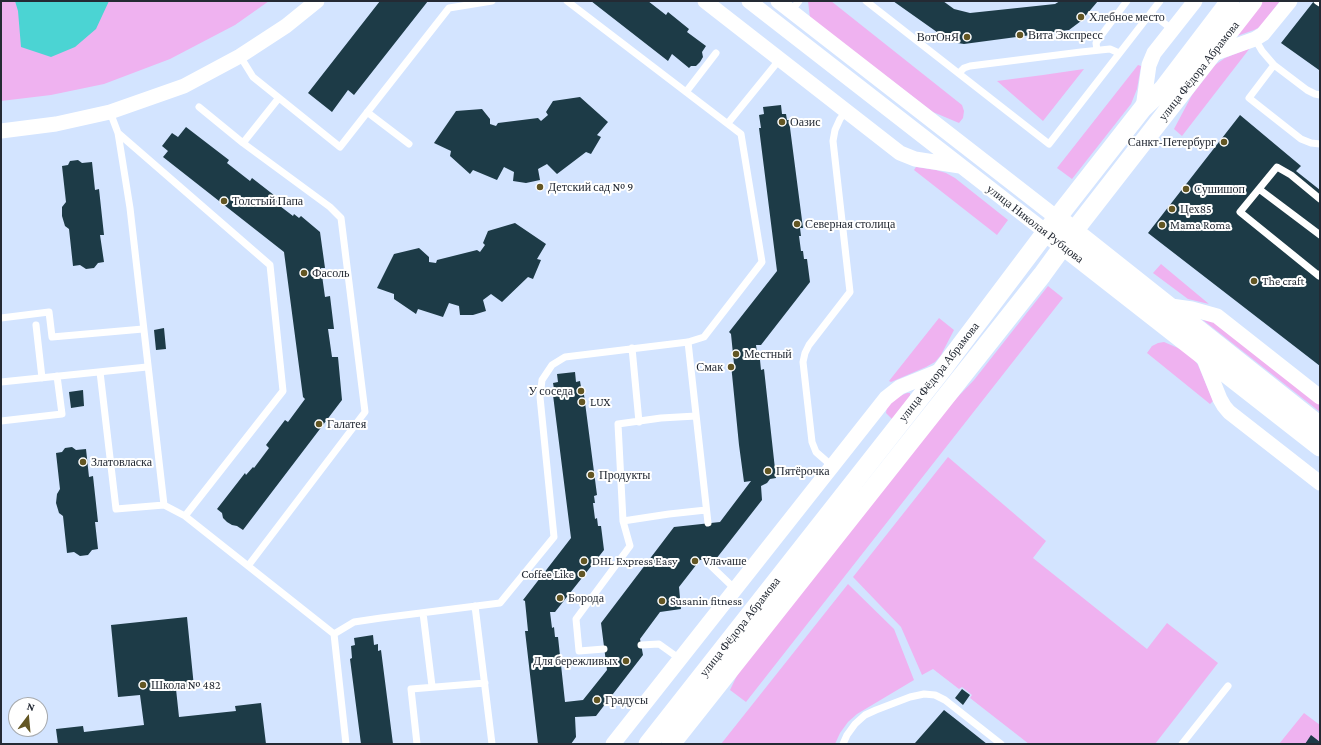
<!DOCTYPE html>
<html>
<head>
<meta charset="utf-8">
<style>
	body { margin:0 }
	#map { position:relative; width:1321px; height:745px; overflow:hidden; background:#d3e4ff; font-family:"Crimson Pro",serif }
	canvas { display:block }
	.frame { position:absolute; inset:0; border:2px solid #242a34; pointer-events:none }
	.north { position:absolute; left:8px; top:697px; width:40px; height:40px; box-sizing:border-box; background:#fff; border:1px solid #a7aaae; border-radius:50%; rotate:16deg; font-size:11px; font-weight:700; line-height:16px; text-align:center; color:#242a34 }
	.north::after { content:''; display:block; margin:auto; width:14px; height:18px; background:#635623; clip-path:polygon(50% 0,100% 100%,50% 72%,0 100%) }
</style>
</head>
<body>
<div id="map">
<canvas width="1321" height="745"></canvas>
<div class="frame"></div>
<div class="north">N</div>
</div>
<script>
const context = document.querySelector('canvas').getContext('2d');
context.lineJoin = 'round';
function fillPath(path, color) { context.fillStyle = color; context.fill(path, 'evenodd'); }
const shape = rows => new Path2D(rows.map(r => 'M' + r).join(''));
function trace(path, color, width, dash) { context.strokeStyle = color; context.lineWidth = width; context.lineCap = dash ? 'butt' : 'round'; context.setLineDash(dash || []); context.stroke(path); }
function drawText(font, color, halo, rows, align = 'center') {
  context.font = font + ' "Crimson Pro",serif'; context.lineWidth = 4; context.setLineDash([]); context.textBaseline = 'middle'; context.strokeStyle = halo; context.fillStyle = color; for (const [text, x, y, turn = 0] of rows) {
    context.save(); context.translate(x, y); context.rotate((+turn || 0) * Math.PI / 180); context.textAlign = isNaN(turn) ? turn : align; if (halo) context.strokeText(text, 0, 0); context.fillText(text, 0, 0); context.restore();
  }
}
fillPath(shape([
	[1,1,269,1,235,25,170,59,104,84,51,95,1,101],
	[808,1,831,1,962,105,964,111,963,118,959,123,933,112,810,18],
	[1262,1,1280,1,1260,27,1254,30,1237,36,1237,34],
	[1250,48,1182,136,1174,129,1192,95,1215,65,1225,58],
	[1138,65,1141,66,1137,89,1131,104,1072,179,1057,168],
	[1084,69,1043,121,997,81,1043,75],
	[916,167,936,170,946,173,955,178,1008,220,997,235,914,170],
	[1161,264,1209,304,1188,299,1153,273],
	[1048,286,1063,298,746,702,730,690,743,663,928,428,974,380],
	[939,318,954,330,941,355,935,362,926,367,891,382,889,381],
	[1204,319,1214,322,1320,404,1320,412,1203,320],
	[1164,342,1185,351,1193,358,1198,365,1213,401,1210,404,1147,353,1152,346,1158,343],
	[907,393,910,393,910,396,892,419,886,413,887,407,891,402,900,396],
	[948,457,1046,541,1033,558,1147,649,1167,623,1218,663,1155,744,1029,744,970,698,972,695,962,687,959,689,933,669,922,675,901,627,853,577],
	[848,584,894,629,914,680,857,714,848,722,840,733,835,744,721,744],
	[1304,713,1320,725,1320,744,1279,744]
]), '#efb2f0');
fillPath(shape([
	[15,1,109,1,96,29,75,47,51,57,21,47,18,11]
]), '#4bd4d3');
fillPath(shape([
	[380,1,428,1,354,95,348,90,332,112,308,93],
	[591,1,648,1,666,15,668,12,689,29,687,32,706,46,702,52,703,57,700,62,696,66,691,66,689,68,672,54,668,61],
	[893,1,943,1,954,9,970,13,1055,4,1060,1,1098,1,1081,21,1069,30,964,44,951,42],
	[1314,1,1320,1,1320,70,1319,70,1281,43],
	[580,97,608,122,597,135,601,137,591,154,586,152,557,174,547,164,538,169,540,180,526,183,513,181,514,172,504,167,497,180,473,170,470,174,450,156,451,151,434,143,456,111,482,109,490,119,490,124,496,126,498,123,538,118,541,121,548,115,546,112,553,101],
	[781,105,782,114,786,114,787,120,789,120,803,228,800,228,801,236,799,236,801,251,803,251,804,259,807,259,810,282,761,345,756,345,758,360,760,360,761,370,764,369,776,478,770,479,767,483,761,486,762,500,716,559,700,560,679,587,681,609,660,612,640,639,643,655,596,716,575,717,576,737,571,744,538,744,525,631,528,631,525,601,523,600,571,538,553,395,555,395,553,383,558,382,557,374,575,372,576,382,580,381,581,387,583,387,597,495,594,496,595,503,593,503,595,519,597,518,598,526,601,526,604,550,555,612,550,612,552,628,554,627,555,637,558,637,565,702,583,700,607,670,601,623,674,527,720,522,751,481,744,482,739,445,731,364,734,364,731,334,729,332,777,271,759,128,761,128,759,115,764,114,763,107],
	[1240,115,1301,166,1296,171,1320,190,1320,366,1148,233],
	[186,127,229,160,227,163,250,181,252,178,279,199,276,203,293,216,294,214,299,218,301,216,320,232,325,268,321,268,325,297,330,296,334,329,328,329,332,357,338,357,342,400,243,530,237,526,232,525,227,522,223,518,222,513,217,509,245,473,246,475,253,467,254,468,269,448,266,445,285,420,288,422,305,399,303,397,284,252,163,157,168,151,162,146,172,133,178,137],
	[78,160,82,163,92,162,95,190,99,189,104,235,100,235,104,262,98,263,94,268,86,269,80,265,73,266,69,229,65,226,62,216,62,207,66,202,62,166,68,165,70,161],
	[515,223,546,244,537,259,541,260,533,279,528,277,502,302,491,294,483,300,486,311,473,315,460,315,459,306,449,303,443,317,418,309,416,314,394,299,394,294,377,288,394,254,419,248,429,257,429,262,436,263,437,260,477,250,480,252,485,245,483,243,488,231],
	[164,328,166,349,156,350,154,330],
	[83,390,84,406,71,408,69,392],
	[72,447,76,450,86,449,89,477,93,476,98,522,95,522,98,549,92,550,88,555,80,556,74,552,67,553,63,516,59,513,56,503,57,494,60,489,56,453,62,452,65,448],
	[187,617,194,687,176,689,179,717,236,711,235,706,261,703,266,744,58,744,56,729,83,726,84,732,144,725,140,695,118,697,111,625],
	[373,635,374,645,378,644,378,651,381,650,393,744,361,744,350,659,352,658,351,646,355,645,354,638],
	[962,689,970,695,963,705,955,698],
	[944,710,953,717,987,744,916,744,915,743],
	[1311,735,1320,742,1320,744,1305,744]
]), '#1d3b47');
trace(shape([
	[866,1,1049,144,1160,1],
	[1317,1,1320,3],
	[791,11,799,1],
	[1151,13,1173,30],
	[1255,39,1262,51,1274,65,1307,90,1315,94,1320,95],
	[1097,50,1096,43,1100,37,1127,1],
	[240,56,253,77,340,147,449,8,492,1],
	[1274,65,1249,98,1301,139,1311,143,1320,144],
	[959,73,964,68,970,66,1081,52,1110,49,1119,53],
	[686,92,716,53],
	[199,107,243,143,330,207,341,218,365,412,248,566],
	[367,112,409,144],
	[728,123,780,59],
	[118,133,270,265,283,391,185,516],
	[243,143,278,99],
	[1259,189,1320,235],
	[1320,199,1291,175,1277,167,1240,212,1319,276,1320,274],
	[1,318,49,312,52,337,143,329],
	[36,325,42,378],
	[688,342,708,523],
	[632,348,639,422],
	[100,372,116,509,164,505,130,208,118,133,110,112],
	[1,382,147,367],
	[1,421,62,414,57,376],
	[832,466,816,452,812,442,803,362,805,353,809,345,850,292,833,141,835,130,840,119,846,111],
	[164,505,185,516,334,634,346,744],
	[623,521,669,514,706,510],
	[709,560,710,565,735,589],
	[475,606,492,744],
	[423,613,432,686],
	[334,634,354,622,381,618,500,603,554,537,540,397,542,380,552,365,565,357,688,342,704,337,762,262,741,134,567,1],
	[641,645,659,644,680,659],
	[604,649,579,651,576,619,630,546,623,521,618,424,661,418,696,416],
	[417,744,411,689,485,683],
	[843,744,847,735,855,724,865,715,876,710,910,697,924,694,935,695,945,700,1001,744],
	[1182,744,1228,686]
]), '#fff', 7);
trace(shape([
	[705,1,900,153,915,159,960,166],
	[749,1,1046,232],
	[778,1,1057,218],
	[1213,54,1255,39,1263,34,1290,1],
	[1143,108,1149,65,1154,53,1195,1],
	[1,131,56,124,110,112,184,86,240,56,286,26,317,1],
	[1171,306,1192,309,1217,316,1320,397],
	[1202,354,1220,399,1224,406,1229,412,1320,483],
	[613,744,886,398,900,387,942,370]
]), '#fff', 15);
trace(shape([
	[1064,223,1320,426],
	[1053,238,1320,447],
	[648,744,942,370,1046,232,1143,108,1163,89,1230,1],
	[671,744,1042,275,1074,231,1253,1]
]), '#fff', 19);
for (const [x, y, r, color] of [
	[1081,17,4,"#635623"],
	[1020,35,4,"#635623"],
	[967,37,4,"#635623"],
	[782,122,4,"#635623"],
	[1224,142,4,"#635623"],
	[540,187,4,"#635623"],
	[1186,189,4,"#635623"],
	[224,201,4,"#635623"],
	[1172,209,4,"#635623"],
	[797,224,4,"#635623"],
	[1162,225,4,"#635623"],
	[304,273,4,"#635623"],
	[1254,281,4,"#635623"],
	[736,354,4,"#635623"],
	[731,367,4,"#635623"],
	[581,391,4,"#635623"],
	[582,402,4,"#635623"],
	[319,424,4,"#635623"],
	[83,462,4,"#635623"],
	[768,471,4,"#635623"],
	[591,475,4,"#635623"],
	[584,561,4,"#635623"],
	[695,561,4,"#635623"],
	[582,574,4,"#635623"],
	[560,598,4,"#635623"],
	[662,601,4,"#635623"],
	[626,661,4,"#635623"],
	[143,685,4,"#635623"],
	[597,700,4,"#635623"]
]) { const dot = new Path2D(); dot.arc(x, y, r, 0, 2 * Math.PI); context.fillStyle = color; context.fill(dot); trace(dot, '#fff', 1.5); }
drawText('12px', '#242a34', '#fff', [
	["Хлебное место",1089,17],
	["Вита Экспресс",1028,35],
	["ВотОнЯ",959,37,"right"],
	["Оазис",790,122],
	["Санкт-Петербург",1216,142,"right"],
	["Детский сад № 9",548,187],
	["Сушишоп",1194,189],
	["Толстый Папа",232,201],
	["Цех85",1180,209],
	["Северная столица",805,224],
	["Mama Roma",1170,225],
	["Фасоль",312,273],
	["The craft",1262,281],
	["Местный",744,354],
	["Смак",723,367,"right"],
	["У соседа",573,391,"right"],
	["LUX",590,402],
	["Галатея",327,424],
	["Златовласка",91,462],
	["Пятёрочка",776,471],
	["Продукты",599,475],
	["DHL Express Easy",592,561],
	["Vлаvаше",703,561],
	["Coffee Like",574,574,"right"],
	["Борода",568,598],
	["Susanin fitness",670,601],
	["Для бережливых",618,661,"right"],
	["Школа № 482",151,685],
	["Градусы",605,700]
], 'left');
drawText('12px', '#242a34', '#fff', [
	["улица Фёдора Абрамова",1199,71,-52],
	["улица Николая Рубцова",1035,224,38],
	["улица Фёдора Абрамова",939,372,-52],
	["улица Фёдора Абрамова",740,627,-52]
]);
</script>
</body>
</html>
